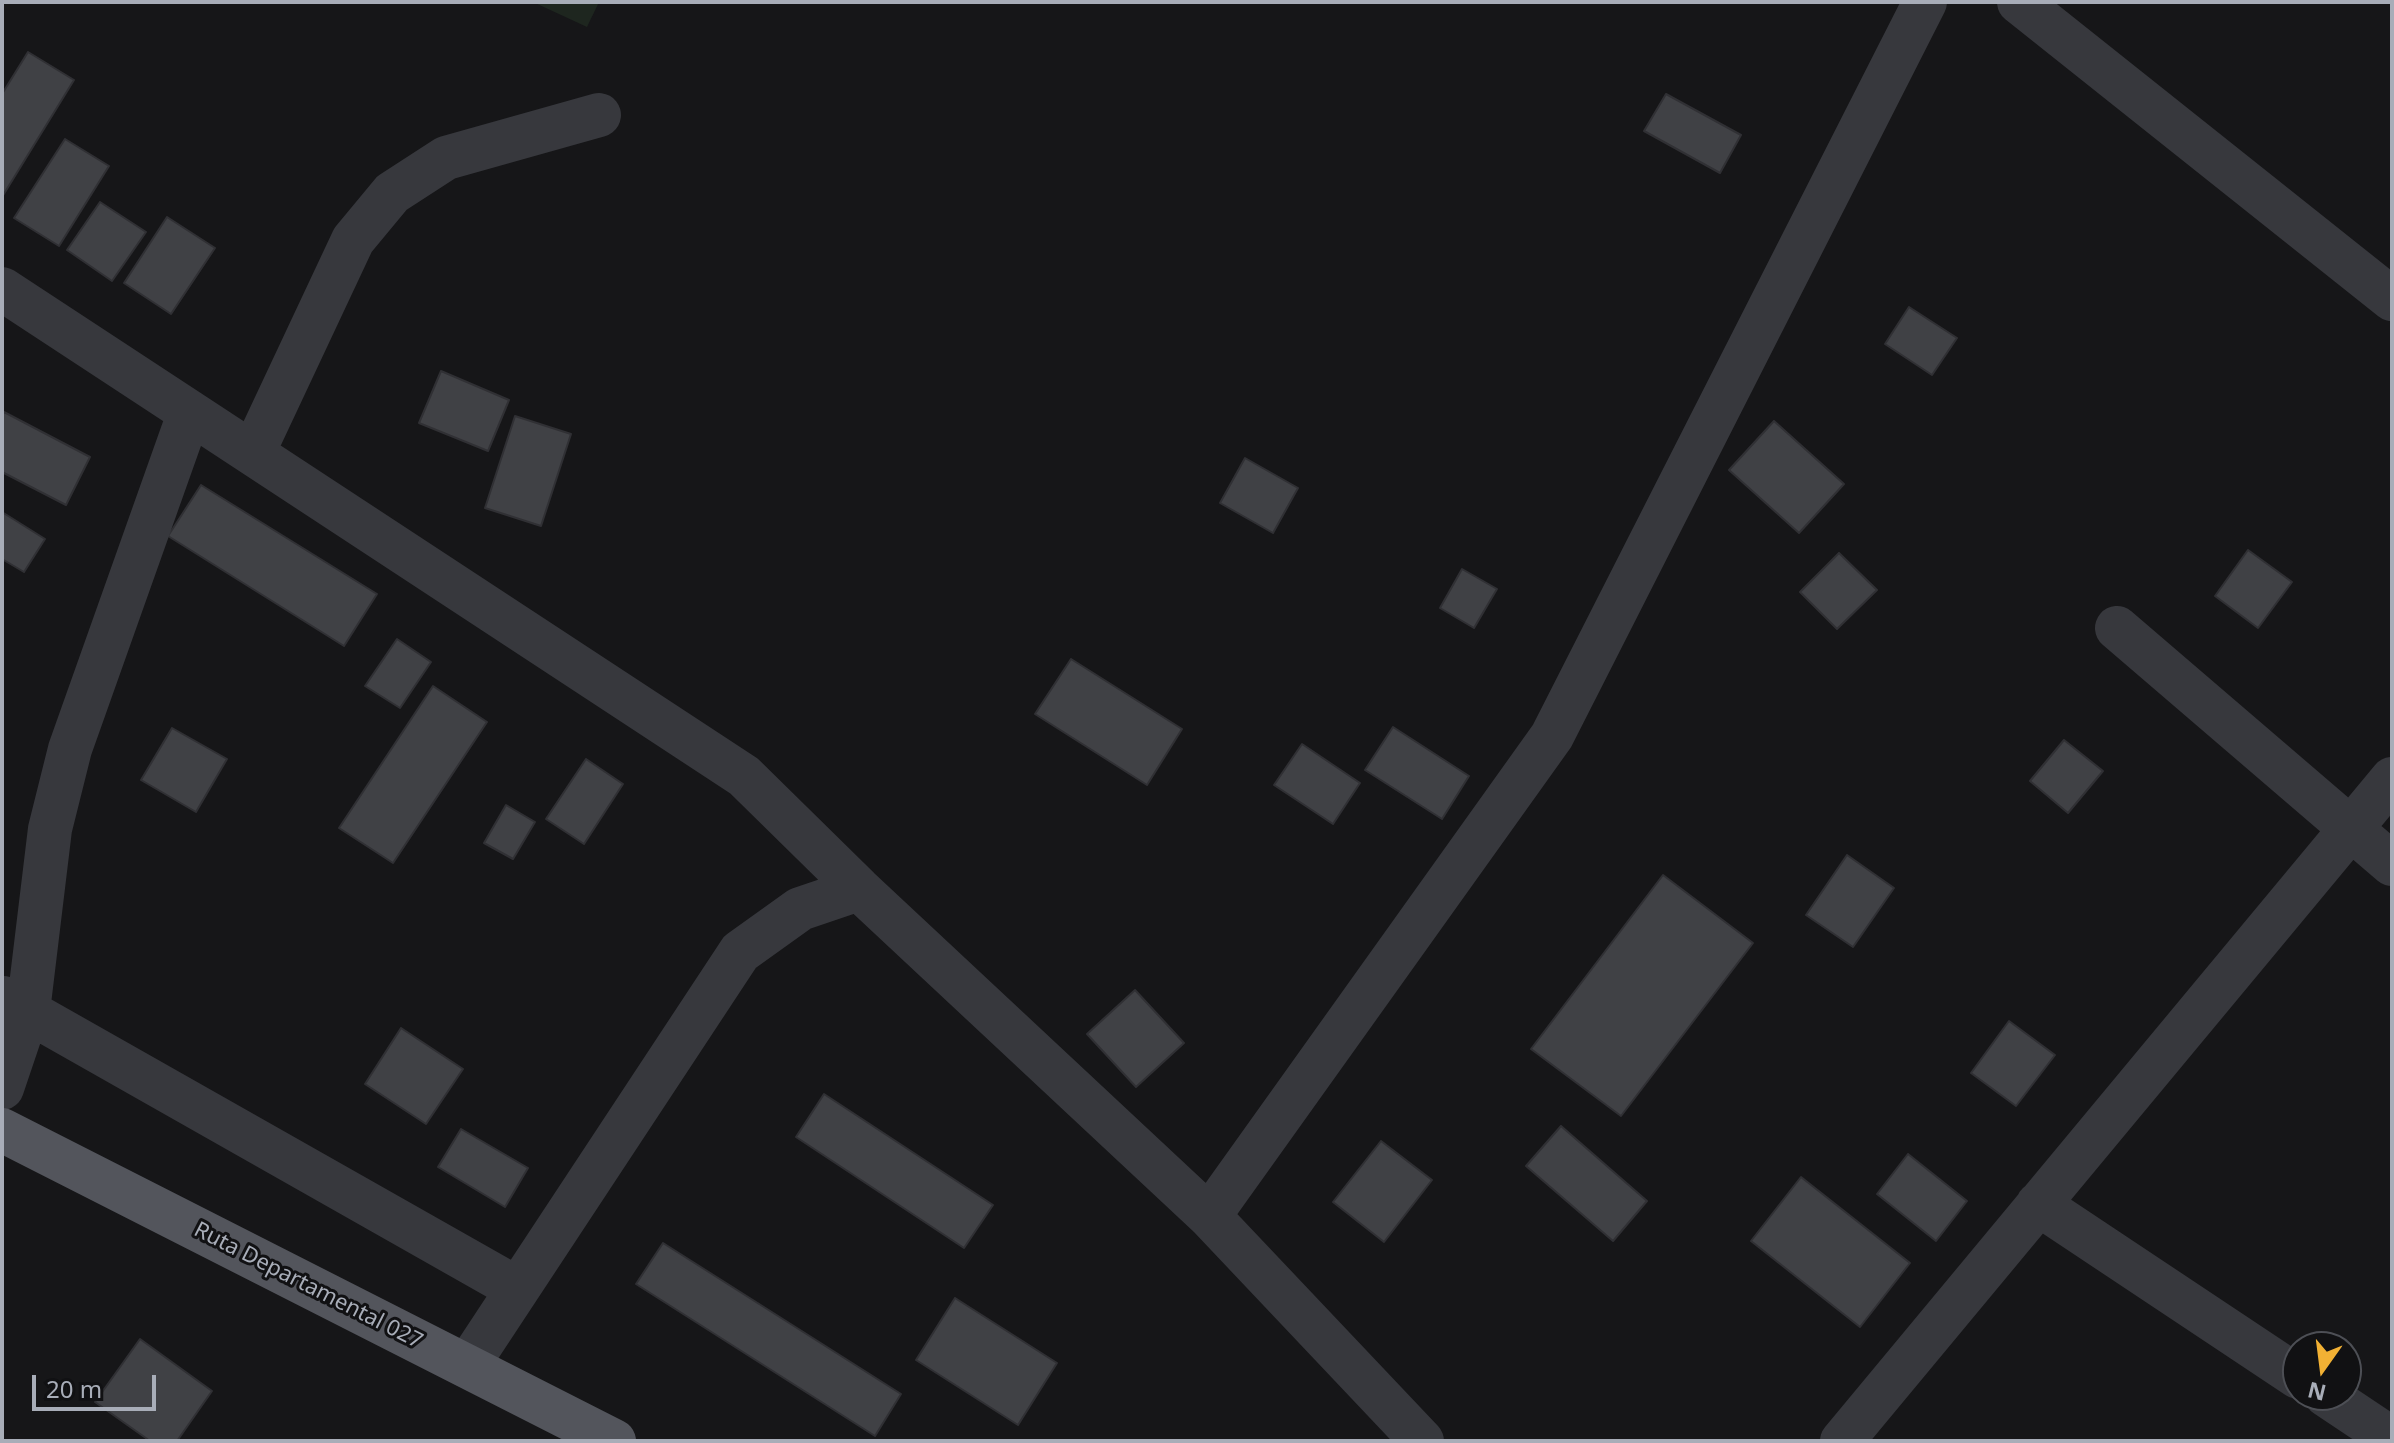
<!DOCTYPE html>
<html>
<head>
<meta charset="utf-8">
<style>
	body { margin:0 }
	#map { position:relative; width:2394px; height:1443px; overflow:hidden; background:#161618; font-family:"Noto Sans",sans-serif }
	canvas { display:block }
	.frame { position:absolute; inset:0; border:4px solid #a8adb8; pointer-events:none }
	.north { position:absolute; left:2282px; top:1331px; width:80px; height:80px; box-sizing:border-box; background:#111113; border:2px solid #4d4f55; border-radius:50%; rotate:194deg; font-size:22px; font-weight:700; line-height:32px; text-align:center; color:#a8adb8 }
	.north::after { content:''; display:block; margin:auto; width:28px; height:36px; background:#f2b134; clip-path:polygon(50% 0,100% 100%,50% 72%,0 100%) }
	.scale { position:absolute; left:32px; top:1375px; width:124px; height:36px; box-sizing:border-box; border:4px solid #a8adb8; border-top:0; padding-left:10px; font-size:24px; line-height:28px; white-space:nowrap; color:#a8adb8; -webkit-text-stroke:6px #111113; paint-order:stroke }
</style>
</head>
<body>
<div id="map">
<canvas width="2394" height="1443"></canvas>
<div class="frame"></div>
<div class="north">N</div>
<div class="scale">20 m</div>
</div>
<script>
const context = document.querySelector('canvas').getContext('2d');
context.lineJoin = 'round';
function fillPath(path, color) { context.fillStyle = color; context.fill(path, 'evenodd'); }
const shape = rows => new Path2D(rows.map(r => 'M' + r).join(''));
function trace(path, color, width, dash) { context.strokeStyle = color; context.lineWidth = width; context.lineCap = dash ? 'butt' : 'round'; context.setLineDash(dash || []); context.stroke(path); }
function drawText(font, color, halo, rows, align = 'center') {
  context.font = font + ' "Noto Sans",sans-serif'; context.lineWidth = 6; context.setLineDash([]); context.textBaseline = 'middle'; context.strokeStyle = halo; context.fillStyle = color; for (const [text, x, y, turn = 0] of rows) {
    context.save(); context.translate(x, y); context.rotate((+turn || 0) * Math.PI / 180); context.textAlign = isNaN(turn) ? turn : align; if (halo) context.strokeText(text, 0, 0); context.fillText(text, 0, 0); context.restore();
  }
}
fillPath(shape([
	[533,2,599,2,587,27]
]), '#1e261f');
const building = shape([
	[28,52,74,80,2,197,2,94,28,52],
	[1666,94,1741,135,1720,173,1644,131,1666,94],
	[65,139,109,166,59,246,14,218,65,139],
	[100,202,146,232,112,281,67,250,100,202],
	[167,217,215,248,171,314,124,283,167,217],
	[1909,307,1957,338,1932,375,1885,344,1909,307],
	[441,371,509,400,488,451,419,423,441,371],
	[4,412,90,457,66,505,2,472,2,417,4,412],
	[515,416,571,434,541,526,485,508,515,416],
	[1774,421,1844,484,1799,533,1729,470,1774,421],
	[1245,458,1298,488,1273,533,1220,503,1245,458],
	[201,485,377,594,344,646,168,536,201,485],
	[2,512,45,539,24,572,2,559,2,512],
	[2248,550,2292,582,2258,628,2215,596,2248,550],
	[1839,553,1877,590,1837,629,1800,592,1839,553],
	[1462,569,1497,589,1474,628,1440,608,1462,569],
	[397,639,431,662,400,708,365,686,397,639],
	[1071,659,1182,729,1147,785,1035,714,1071,659],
	[433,686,487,722,393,863,339,828,433,686],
	[1393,727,1469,776,1442,819,1365,770,1393,727],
	[172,728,227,759,196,812,141,780,172,728],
	[2064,740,2103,771,2068,813,2030,781,2064,740],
	[1302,744,1360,783,1333,824,1274,785,1302,744],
	[586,759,623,784,584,844,546,819,586,759],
	[506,805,535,822,513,859,484,843,506,805],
	[1847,855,1894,888,1853,947,1806,915,1847,855],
	[1663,875,1753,943,1621,1116,1531,1049,1663,875],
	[1135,990,1184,1043,1136,1087,1087,1034,1135,990],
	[2009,1021,2055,1055,2016,1106,1971,1073,2009,1021],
	[401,1028,463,1069,426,1124,365,1084,401,1028],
	[824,1094,993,1205,964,1248,796,1137,824,1094],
	[1561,1126,1647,1201,1613,1241,1526,1166,1561,1126],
	[461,1129,528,1168,505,1207,438,1167,461,1129],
	[1381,1141,1432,1180,1384,1242,1333,1202,1381,1141],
	[1908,1154,1967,1201,1936,1241,1877,1194,1908,1154],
	[1801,1177,1910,1263,1860,1327,1751,1241,1801,1177],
	[663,1243,901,1394,875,1436,636,1284,663,1243],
	[955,1298,1057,1363,1018,1425,916,1360,955,1298],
	[140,1339,212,1391,177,1441,150,1441,95,1402,140,1339]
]);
fillPath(building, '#404145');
trace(building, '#303034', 2);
trace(shape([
	[2019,2,2392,299],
	[2,289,744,776,859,889,1209,1216,1422,1441],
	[253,453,353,240,392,193,446,158,599,115],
	[2117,628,2392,864],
	[4,998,516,1288],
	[2,1088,28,1011,50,829,70,749,189,414],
	[2038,1204,2298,1377],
	[1209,1216,1552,736,1925,2],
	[467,1366,740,952,800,909,859,889],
	[2326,1395,2392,1439],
	[1842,1441,2392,779]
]), '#37383d', 44);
trace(shape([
	[2,1130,614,1441]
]), '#53555c', 44);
drawText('22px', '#a8adb8', '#111113', [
	["Ruta Departamental 027",308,1286,27]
]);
</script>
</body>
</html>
